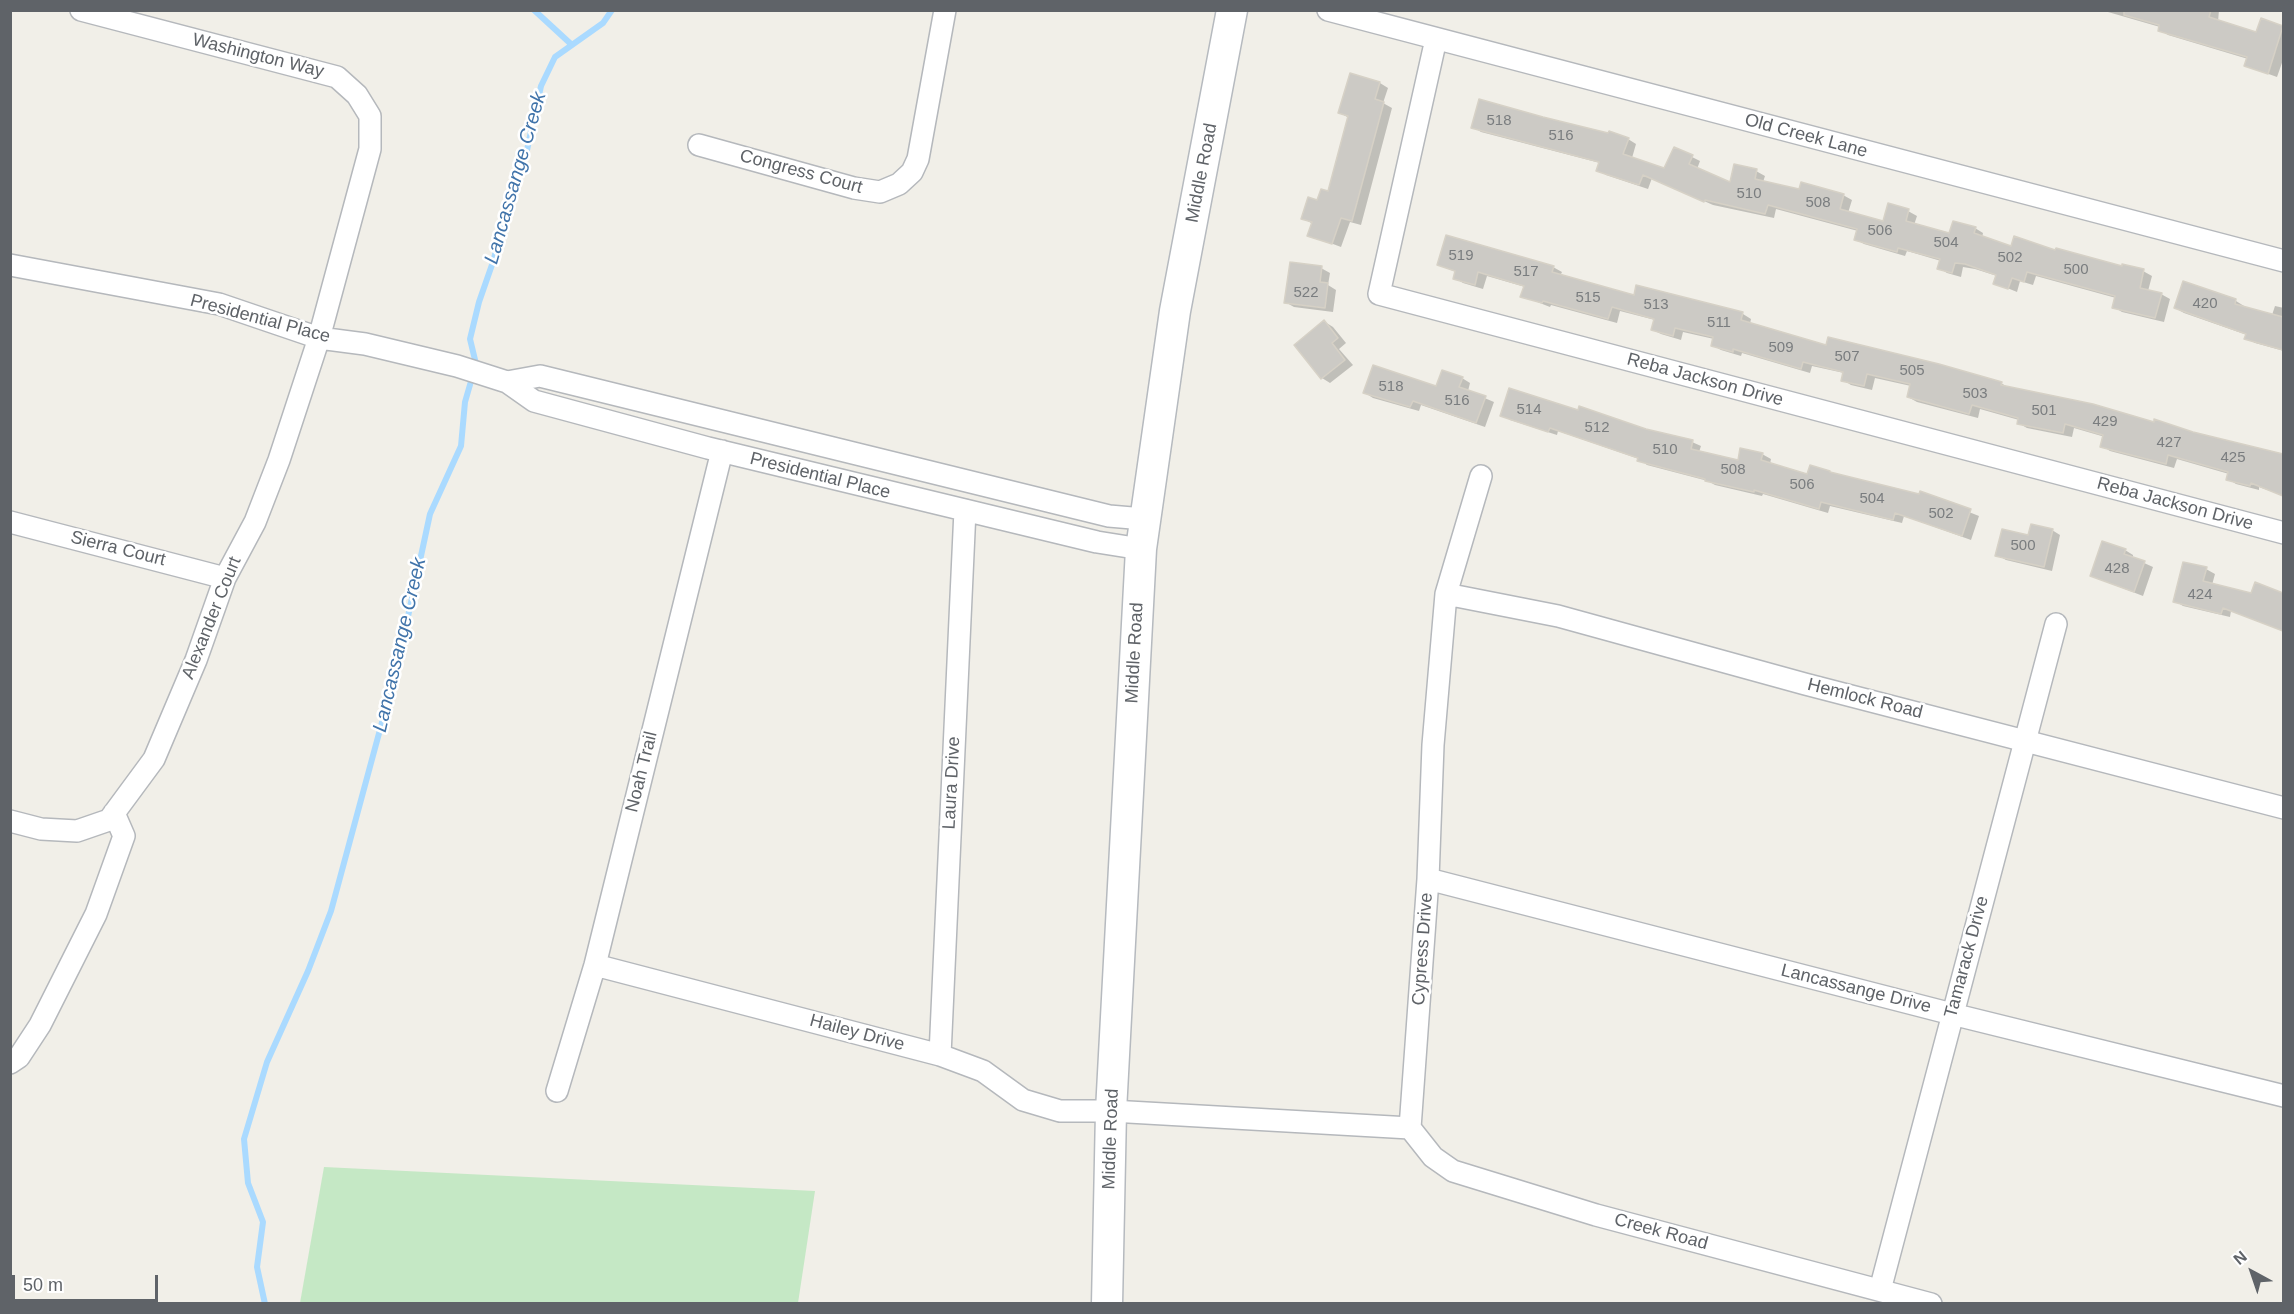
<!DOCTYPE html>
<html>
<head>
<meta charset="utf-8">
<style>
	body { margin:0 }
	#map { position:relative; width:2294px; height:1314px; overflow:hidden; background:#f1efe8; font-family:Arial,sans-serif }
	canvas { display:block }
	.frame { position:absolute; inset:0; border:12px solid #5f6368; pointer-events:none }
	.north { position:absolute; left:2222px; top:1242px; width:60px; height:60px; -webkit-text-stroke:4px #fff; paint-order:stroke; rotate:320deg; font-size:16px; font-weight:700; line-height:24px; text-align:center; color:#5f6368 }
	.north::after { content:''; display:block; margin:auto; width:21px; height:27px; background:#5f6368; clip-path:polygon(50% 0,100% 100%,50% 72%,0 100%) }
	.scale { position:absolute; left:12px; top:1275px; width:146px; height:27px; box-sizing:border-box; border:3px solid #5f6368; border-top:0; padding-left:8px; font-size:18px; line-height:21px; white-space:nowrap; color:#5f6368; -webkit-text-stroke:4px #fff; paint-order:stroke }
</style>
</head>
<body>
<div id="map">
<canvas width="2294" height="1314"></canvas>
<div class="frame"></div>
<div class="north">N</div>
<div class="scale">50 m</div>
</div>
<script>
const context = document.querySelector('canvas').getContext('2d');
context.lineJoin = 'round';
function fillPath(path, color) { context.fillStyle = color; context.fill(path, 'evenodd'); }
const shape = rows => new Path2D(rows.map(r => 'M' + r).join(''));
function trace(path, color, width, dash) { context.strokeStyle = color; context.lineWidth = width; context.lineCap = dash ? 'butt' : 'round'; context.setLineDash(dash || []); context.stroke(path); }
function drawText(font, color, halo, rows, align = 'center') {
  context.font = font + ' Arial,sans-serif'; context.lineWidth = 5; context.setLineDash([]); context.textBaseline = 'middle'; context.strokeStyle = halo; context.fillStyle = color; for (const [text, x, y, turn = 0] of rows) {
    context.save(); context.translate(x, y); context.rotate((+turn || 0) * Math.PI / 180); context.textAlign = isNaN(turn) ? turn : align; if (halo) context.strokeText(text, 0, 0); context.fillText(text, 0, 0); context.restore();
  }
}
fillPath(shape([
	[324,1167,815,1191,798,1303,300,1303]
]), '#c5e8c5');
fillPath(shape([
	[2101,10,2219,10,2218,22,2257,34,2262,20,2284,26,2284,57,2277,77,2246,66,2248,59,2168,35,2160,30,2160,27],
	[1351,75,1380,83,1388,88,1383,103,1392,108,1361,225,1350,222,1341,247,1309,235,1313,224,1302,218,1329,193,1349,118,1340,113],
	[1473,127,1628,139,1636,144,1632,158,1665,169,1692,157,1700,161,1697,169,1731,184,1756,171,1765,176,1763,182,1800,191,1843,195,1852,200,1848,213,1884,223,1908,211,1917,216,1914,225,1950,235,1975,228,1983,233,1982,238,2012,248,2056,252,2143,271,2152,276,2148,291,2161,294,2170,299,2164,322,2122,312,2114,307,2116,298,2036,276,2033,285,2020,281,2017,292,1995,283,1997,276,1975,269,1963,267,1961,277,1947,273,1939,268,1941,261,1907,251,1905,256,1864,244,1855,239,1858,231,1776,209,1774,218,1713,205,1652,178,1648,189,1606,175,1598,170,1600,163,1481,132],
	[1438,265,1553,267,1562,272,1560,276,1635,296,1637,287,1743,314,1751,319,1750,324,1827,347,2001,383,2009,388,2193,434,2282,455,2283,452,2284,496,2259,487,2259,490,2236,484,2228,479,2229,474,2177,459,2174,468,2110,451,2102,446,2105,437,2074,428,2072,437,2027,428,2018,423,2019,420,1980,409,1978,418,1917,402,1908,397,1911,386,1875,378,1872,390,1851,385,1843,380,1844,373,1812,366,1810,373,1742,353,1741,356,1721,350,1712,345,1714,339,1683,332,1681,340,1661,334,1653,330,1655,320,1620,311,1617,323,1551,305,1550,307,1522,296,1525,287,1487,276,1483,289,1463,283,1455,278,1456,272],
	[1321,268,1330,273,1328,285,1336,290,1333,312,1294,307,1285,302],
	[2236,301,2244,306,2243,307,2272,315,2275,306,2284,308,2284,351,2255,343,2246,338,2247,335,2184,313,2175,308],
	[1325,322,1333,327,1346,343,1339,349,1353,365,1330,383,1322,378],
	[1462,378,1470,383,1468,391,1494,402,1485,427,1421,405,1419,411,1373,398,1365,393,1437,388],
	[1502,415,1645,430,1692,442,1701,446,1699,452,1739,461,1762,454,1771,459,1770,464,1808,475,1830,472,1920,496,1921,493,1979,516,1971,540,1904,516,1902,523,1830,506,1828,513,1763,494,1762,496,1715,485,1708,481,1647,465,1639,459,1558,431,1557,435,1510,420],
	[2052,530,2060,535,2052,571,2006,560,1997,555,2029,537],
	[2125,550,2133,555,2133,558,2153,567,2143,596,2091,576],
	[2206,569,2215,574,2212,585,2252,595,2256,584,2284,595,2284,631,2231,611,2230,617,2183,606,2175,601]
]), '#0003');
trace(shape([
	[534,10,572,45],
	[265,1304,257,1267,263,1222,248,1183,244,1139,267,1062,308,971,331,911,398,663,430,514,461,446,465,402,476,364,470,339,479,302,494,259,505,209,527,150,541,86,555,57,603,23,612,10]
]), '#aadaff', 6);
const building = shape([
	[2124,10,2211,10,2209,17,2256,32,2261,18,2283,26,2268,74,2244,66,2247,57,2158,31,2159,25,2124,15,2124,10],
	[1350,73,1380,82,1375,99,1384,102,1352,221,1341,218,1332,244,1307,236,1312,222,1301,219,1308,197,1317,200,1321,189,1328,191,1348,116,1338,113,1350,73],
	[1479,99,1543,117,1608,133,1609,131,1629,138,1623,154,1664,168,1674,147,1693,155,1689,164,1730,182,1734,164,1757,169,1755,179,1799,189,1801,182,1844,194,1840,209,1883,221,1888,203,1909,209,1906,221,1949,233,1953,221,1976,227,1974,233,2011,246,2014,236,2055,250,2056,248,2122,266,2122,264,2144,269,2140,288,2162,293,2155,318,2112,308,2115,296,2027,272,2024,282,2012,278,2008,289,1993,284,1996,275,1965,264,1955,263,1952,273,1937,269,1940,259,1898,248,1897,252,1854,240,1857,229,1768,205,1765,214,1705,200,1704,202,1643,175,1639,185,1596,171,1599,162,1471,128,1479,99],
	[1446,235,1554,266,1552,272,1634,295,1636,285,1743,312,1741,320,1826,345,1828,337,1939,364,2002,382,2001,385,2093,404,2154,422,2154,419,2193,432,2283,454,2283,496,2251,483,2250,486,2226,480,2228,472,2168,455,2166,464,2100,447,2103,435,2065,424,2063,433,2017,424,2018,418,1972,405,1969,414,1907,397,1910,384,1867,374,1864,386,1841,381,1843,372,1803,362,1801,369,1733,349,1733,352,1711,346,1713,337,1675,328,1673,336,1651,330,1654,319,1612,307,1608,319,1543,301,1542,303,1520,297,1524,286,1478,272,1475,285,1453,279,1455,271,1437,265,1446,235],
	[1290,262,1322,266,1320,282,1328,283,1325,308,1284,303,1290,262],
	[2183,281,2236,299,2235,304,2283,317,2283,350,2244,339,2246,334,2174,308,2183,281],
	[1324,320,1338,338,1332,343,1345,360,1321,379,1294,345,1324,320],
	[1373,365,1436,386,1442,370,1463,377,1459,387,1486,396,1476,423,1413,401,1410,407,1363,393,1373,365],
	[1509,388,1578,410,1579,406,1646,429,1693,440,1691,449,1738,460,1740,448,1763,453,1761,460,1807,474,1810,465,1830,471,1830,472,1919,494,1920,491,1971,509,1962,536,1895,513,1893,520,1821,502,1819,509,1754,490,1754,492,1705,481,1705,479,1637,461,1638,458,1550,428,1548,432,1500,416,1509,388],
	[2031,524,2053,529,2044,567,1995,556,2002,529,2028,535,2031,524],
	[2102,541,2126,549,2124,554,2145,561,2134,592,2090,576,2102,541],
	[2183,562,2207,567,2203,581,2251,593,2255,582,2283,593,2283,631,2223,608,2221,614,2173,602,2183,562]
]);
fillPath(building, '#cccac5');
trace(building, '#d6d1c6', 1.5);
const minor = shape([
	[1328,10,2284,261],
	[1436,39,1379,294,2284,533],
	[699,145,854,188,880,192,899,184,912,172,918,159,945,10],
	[10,265,219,304,319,338,365,344,457,366,507,382,534,401,708,448,1097,542,1141,549],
	[507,382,540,376,1109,516,1144,519],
	[10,522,225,578],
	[1446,594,1558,616,1805,684,2284,808],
	[10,821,41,829,77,831,109,820,154,759,196,660,225,578,255,522,279,460,319,338,370,149,370,116,357,95,337,77,81,10],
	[1428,879,1952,1014,2284,1096],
	[595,965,940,1055,983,1071,1023,1100,1060,1111,1111,1111,1410,1128],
	[940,1055,965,510],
	[10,1063,19,1057,40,1025,96,914,124,836,114,813],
	[557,1091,595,965,722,451],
	[1410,1128,1428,879,1433,745,1446,594,1481,476],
	[1410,1128,1433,1157,1453,1171,1596,1215,1931,1304],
	[1880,1290,2056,624]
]);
const secondary = shape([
	[1107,1304,1111,1111,1141,549,1175,311,1232,10]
]);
trace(minor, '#b5b8bc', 24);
trace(secondary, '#b6babf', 33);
trace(minor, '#fff', 21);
trace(secondary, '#fff', 30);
drawText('15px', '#7a7d7f', null, [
	["518",1499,121],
	["516",1561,136],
	["510",1749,194],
	["508",1818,203],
	["506",1880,231],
	["504",1946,243],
	["519",1461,256],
	["502",2010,258],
	["500",2076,270],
	["517",1526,272],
	["522",1306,293],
	["515",1588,298],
	["420",2205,304],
	["513",1656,305],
	["511",1719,323],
	["509",1781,348],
	["507",1847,357],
	["505",1912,371],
	["518",1391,387],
	["503",1975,394],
	["516",1457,401],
	["514",1529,410],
	["501",2044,411],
	["429",2105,422],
	["512",1597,428],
	["427",2169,443],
	["510",1665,450],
	["425",2233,458],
	["508",1733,470],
	["506",1802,485],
	["504",1872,499],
	["502",1941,514],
	["500",2023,546],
	["428",2117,569],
	["424",2200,595]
]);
drawText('18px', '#5f6368', '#fff', [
	["Washington Way",258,56,14],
	["Old Creek Lane",1806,136,15],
	["Congress Court",801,172,15],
	["Middle Road",1202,173,-79],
	["Presidential Place",260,319,15],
	["Reba Jackson Drive",1705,380,15],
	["Presidential Place",820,476,14],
	["Reba Jackson Drive",2175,504,15],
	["Sierra Court",118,549,14],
	["Alexander Court",212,618,-68],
	["Middle Road",1135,653,-87],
	["Hemlock Road",1865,699,14],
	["Noah Trail",642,772,-76],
	["Laura Drive",952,783,-87],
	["Cypress Drive",1423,949,-86],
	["Tamarack Drive",1967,957,-75],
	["Lancassange Drive",1856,989,14],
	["Hailey Drive",857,1033,15],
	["Middle Road",1111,1139,-88],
	["Creek Road",1661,1232,15]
]);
drawText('italic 20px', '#4174aa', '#fff', [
	["Lancassange Creek",516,178,-74],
	["Lancassange Creek",400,645,-77]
]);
</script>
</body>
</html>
